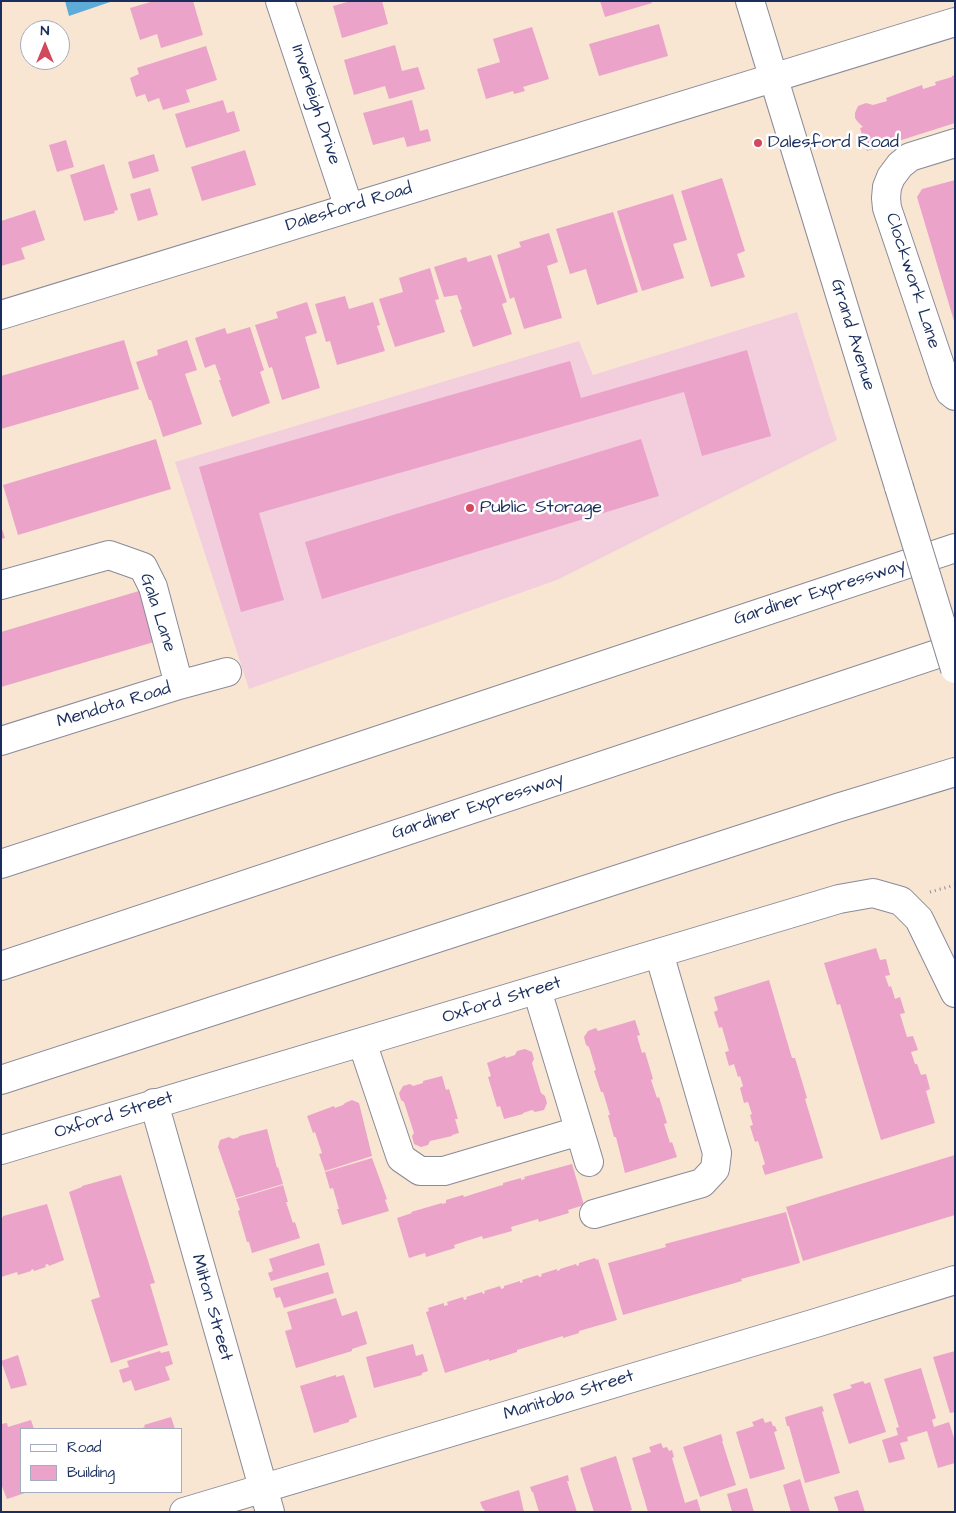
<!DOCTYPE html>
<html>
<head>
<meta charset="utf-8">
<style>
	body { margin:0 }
	#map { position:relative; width:956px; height:1513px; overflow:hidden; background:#f8e6d3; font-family:"Architects Daughter",sans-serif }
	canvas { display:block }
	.frame { position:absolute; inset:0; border:2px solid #1b2f5e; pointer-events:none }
	.legend { position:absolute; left:20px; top:1428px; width:162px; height:65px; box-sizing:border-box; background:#fff; border:1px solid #a4acbf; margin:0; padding:6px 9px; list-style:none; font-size:15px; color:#1b2f5e }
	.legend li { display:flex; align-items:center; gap:10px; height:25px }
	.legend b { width:25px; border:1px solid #a4acbf }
	.north { position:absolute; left:20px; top:20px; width:50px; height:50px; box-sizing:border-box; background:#fff; border:1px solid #a4acbf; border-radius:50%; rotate:0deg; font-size:14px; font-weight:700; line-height:20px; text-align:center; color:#1b2f5e }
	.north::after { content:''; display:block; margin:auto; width:18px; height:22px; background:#d1495b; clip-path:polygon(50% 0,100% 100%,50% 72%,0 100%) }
</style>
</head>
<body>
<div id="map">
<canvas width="956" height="1513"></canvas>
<div class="frame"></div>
<ul class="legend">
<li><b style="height:6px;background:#fff"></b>Road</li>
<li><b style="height:14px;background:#eba3c9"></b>Building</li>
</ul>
<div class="north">N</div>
</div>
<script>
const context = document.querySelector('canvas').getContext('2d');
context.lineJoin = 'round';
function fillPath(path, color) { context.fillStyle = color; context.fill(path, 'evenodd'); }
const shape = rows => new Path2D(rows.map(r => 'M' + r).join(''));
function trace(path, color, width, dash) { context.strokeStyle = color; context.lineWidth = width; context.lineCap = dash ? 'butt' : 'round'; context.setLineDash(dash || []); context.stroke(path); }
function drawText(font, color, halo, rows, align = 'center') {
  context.font = font + ' "Architects Daughter",sans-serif'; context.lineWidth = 5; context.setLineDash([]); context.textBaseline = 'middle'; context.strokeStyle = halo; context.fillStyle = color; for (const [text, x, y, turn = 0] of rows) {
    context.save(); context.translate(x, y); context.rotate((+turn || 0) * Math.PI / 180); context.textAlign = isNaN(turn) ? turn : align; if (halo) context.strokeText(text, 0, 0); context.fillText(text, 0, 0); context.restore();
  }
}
fillPath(shape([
	[797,312,837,440,557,580,249,689,175,462,579,341,593,375]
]), '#f3cfde');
fillPath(shape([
	[65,1,113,1,69,16]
]), '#5dabd7');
fillPath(shape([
	[154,1,188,1,188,2,193,1,203,35,161,48,157,34,140,40,130,8],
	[351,1,382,1,388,24,342,38,333,6],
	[600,1,651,1,652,3,605,17],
	[659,24,668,56,599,76,589,44],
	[532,27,549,79,523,87,525,91,514,94,513,91,486,99,477,69,500,62,493,39],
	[395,45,402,71,418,67,425,89,389,99,385,86,354,95,344,60],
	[206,46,217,80,186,90,190,102,163,110,159,98,148,102,145,94,136,97,130,78,139,74,137,68],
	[955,75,955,123,867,151,860,128,863,127,857,121,855,118,855,113,858,106,866,103,873,105,887,101,886,98,922,85,923,89,936,85,935,82,952,77,952,76],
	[223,100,227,113,234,111,240,131,186,148,175,114],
	[412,100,420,131,428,129,431,141,407,147,404,137,373,145,363,113],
	[66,140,74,167,57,172,49,145],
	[245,150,256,185,202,201,191,167],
	[154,154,159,171,133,179,128,162],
	[104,164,118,210,114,211,115,213,84,221,70,175],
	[722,178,745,251,737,254,745,277,711,287,681,191],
	[955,180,955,321,954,321,917,197,922,189],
	[150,188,158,215,138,221,130,194],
	[673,194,687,240,673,244,684,278,642,291,617,211],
	[35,210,45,240,21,248,25,259,1,266,1,221],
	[613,212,638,292,597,305,586,269,570,274,556,229],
	[549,233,558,262,547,266,562,318,524,329,514,297,510,299,497,255,521,247,519,242],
	[491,255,507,302,502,304,512,334,473,347,460,310,462,309,457,295,444,297,434,267,466,257,468,262],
	[430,268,439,299,435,300,445,332,395,347,379,299,403,292,399,278],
	[345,296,349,309,373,302,380,325,377,326,385,351,337,365,330,341,326,342,315,304],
	[307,302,317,333,305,337,320,388,282,400,272,367,269,368,255,325,278,318,276,312],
	[250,327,264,370,260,372,270,403,232,417,219,380,221,380,215,364,205,368,195,338,225,328,227,334],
	[124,340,139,389,1,429,1,376],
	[187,340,197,370,185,374,202,424,163,437,151,400,149,400,136,362,158,355,157,350],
	[747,350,771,436,702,456,684,392,259,513,284,600,241,612,199,467,570,361,581,398],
	[156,439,171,489,18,535,3,485],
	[641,439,659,496,322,599,305,542],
	[1,526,5,538,1,539],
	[139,591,154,642,1,687,1,632],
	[876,948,880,960,886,959,890,975,885,976,889,987,891,986,895,999,900,997,905,1013,900,1014,907,1037,913,1036,918,1050,911,1052,915,1064,917,1064,921,1075,926,1074,930,1089,926,1091,935,1123,881,1140,840,1004,837,1005,824,963],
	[769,980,792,1058,795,1058,807,1098,805,1099,823,1158,765,1175,762,1166,765,1164,758,1141,755,1142,750,1126,753,1125,750,1115,752,1114,748,1102,744,1103,740,1088,743,1086,740,1076,738,1077,734,1064,729,1066,725,1052,729,1051,722,1027,719,1028,714,1012,718,1010,714,997],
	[635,1020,640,1035,637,1036,642,1053,645,1052,653,1079,651,1080,657,1098,659,1097,667,1123,664,1124,670,1143,672,1142,677,1157,625,1173,616,1137,614,1137,608,1115,610,1115,603,1092,601,1092,594,1071,596,1070,589,1047,586,1045,584,1037,588,1031,596,1028,598,1031],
	[525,1049,532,1052,534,1059,532,1063,541,1093,545,1096,547,1103,544,1110,535,1112,532,1110,523,1113,523,1114,504,1119,500,1106,497,1107,488,1077,491,1076,487,1063,505,1056,506,1058,515,1055,517,1051],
	[442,1076,446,1090,449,1089,458,1119,455,1119,459,1133,452,1135,452,1136,430,1141,428,1145,421,1147,414,1144,412,1136,414,1133,404,1102,401,1100,399,1093,403,1086,410,1084,413,1086,423,1083,423,1081],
	[352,1100,359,1103,372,1156,325,1171,319,1154,322,1153,315,1132,313,1133,307,1116,334,1106,335,1108,343,1105,345,1103],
	[267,1129,277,1168,278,1167,283,1184,236,1198,218,1147,220,1140,229,1137,233,1139,239,1137,239,1136],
	[955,1155,955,1215,803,1261,786,1207],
	[372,1158,387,1199,385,1200,389,1211,342,1225,337,1209,339,1209,333,1188,330,1189,325,1172],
	[572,1164,584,1205,568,1210,569,1213,539,1222,538,1219,511,1227,512,1231,483,1239,482,1236,454,1245,455,1248,426,1257,425,1253,409,1258,397,1218,412,1213,411,1212,442,1203,442,1204,446,1203,446,1200,463,1195,464,1197,499,1186,503,1185,503,1183,521,1178,521,1180,525,1179,524,1177],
	[121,1175,155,1283,150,1284,168,1345,111,1363,91,1300,100,1297,69,1192,82,1187,82,1186],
	[283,1185,288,1202,286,1202,293,1223,295,1222,300,1238,252,1253,249,1242,247,1242,238,1211,240,1210,236,1199],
	[47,1204,64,1260,49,1266,48,1264,45,1265,46,1267,34,1271,33,1269,31,1270,31,1271,18,1275,17,1272,1,1277,1,1218,3,1217,3,1216],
	[786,1212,800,1263,741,1279,742,1281,623,1315,608,1263,666,1247,665,1244],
	[319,1243,325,1265,271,1281,268,1273,273,1271,269,1259],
	[595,1258,596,1260,598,1259,617,1320,579,1331,579,1333,563,1338,563,1336,517,1350,517,1352,489,1361,489,1359,445,1373,426,1312,429,1311,428,1308,444,1303,444,1306,448,1305,447,1302,463,1297,464,1300,467,1299,466,1297,482,1292,483,1294,485,1293,484,1291,500,1286,501,1289,504,1288,504,1286,520,1281,520,1283,523,1282,522,1280,538,1275,539,1277,542,1276,541,1274,557,1269,557,1271,560,1270,560,1269,576,1264,577,1266,579,1265,579,1263],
	[328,1272,334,1293,284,1308,280,1297,276,1298,273,1288],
	[336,1298,342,1316,357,1311,367,1344,352,1349,352,1351,296,1368,285,1331,292,1329,287,1312],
	[413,1344,416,1356,423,1354,428,1371,422,1373,422,1375,374,1388,366,1357],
	[160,1351,161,1353,169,1351,173,1364,165,1367,170,1380,135,1391,131,1380,123,1383,119,1370,129,1367,127,1361],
	[955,1351,955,1412,950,1413,933,1357],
	[18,1355,27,1385,11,1389,1,1361],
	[921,1368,936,1418,932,1420,934,1427,949,1422,955,1441,955,1463,938,1468,927,1431,907,1437,908,1441,900,1443,905,1459,889,1463,882,1440,898,1435,896,1428,899,1427,884,1379],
	[336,1375,336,1377,344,1375,357,1417,349,1420,349,1422,314,1433,300,1386],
	[863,1381,865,1384,870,1382,886,1432,849,1444,833,1394,852,1388,850,1385],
	[822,1406,824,1411,822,1412,840,1473,805,1483,789,1426,787,1426,785,1417],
	[171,1417,175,1429,139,1429,145,1427,144,1425],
	[763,1418,765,1423,771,1421,773,1426,775,1426,777,1431,774,1432,785,1469,750,1479,736,1432,754,1426,752,1422],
	[31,1420,34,1429,21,1429,21,1492,28,1492,7,1499,1,1484,1,1424,7,1423,8,1427],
	[721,1434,723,1441,722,1441,736,1485,700,1497,683,1447],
	[661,1443,663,1448,667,1447,669,1451,672,1450,674,1457,672,1458,685,1503,697,1499,701,1512,648,1512,632,1458,651,1452,649,1447],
	[616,1456,632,1510,626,1512,594,1512,580,1468],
	[568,1475,569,1481,567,1481,577,1512,539,1512,533,1492,532,1492,530,1487],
	[800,1479,810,1512,791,1512,783,1485],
	[747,1488,754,1512,732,1512,727,1494],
	[519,1490,524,1512,485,1512,484,1509,483,1509,480,1502],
	[858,1490,865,1512,839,1512,834,1497]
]), '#eba3c9');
const minor = shape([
	[280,1,349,208],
	[750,1,899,487],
	[955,143,910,157,900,165,891,177,887,187,886,198,887,208,945,380,950,392,955,396],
	[1,315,955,22],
	[1,585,109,555,143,567,153,587,179,685],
	[1,741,179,685,227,672],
	[537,990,589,1162],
	[362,1042,401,1158,420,1171,444,1171,579,1131],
	[154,1103,270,1512],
	[1,1150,839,899,873,893,901,901,919,919,955,993],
	[594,1214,702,1183,715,1169,717,1153,659,953],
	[184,1512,819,1322,955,1280]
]);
const highway = shape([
	[1,864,268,777,955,548],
	[1,966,955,648],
	[1,1080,837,808,955,772]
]);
trace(minor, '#8a8a98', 30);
trace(highway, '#8a8a98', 30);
trace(shape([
	[930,892,955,885]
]), '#8a8a98', 3, [1, 4]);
trace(minor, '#fff', 28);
trace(highway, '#fff', 28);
const minorBridge = shape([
	[899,487,955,669]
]);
trace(minorBridge, '#8a8a98', 30, []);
trace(minorBridge, '#fff', 28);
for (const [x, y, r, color] of [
	[758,143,5,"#d1495b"],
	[470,508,5,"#d1495b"]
]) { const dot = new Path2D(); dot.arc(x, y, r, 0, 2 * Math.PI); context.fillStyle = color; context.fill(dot); trace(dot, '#fff', 2); }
drawText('18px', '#1b2f5e', '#fff', [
	["Inverleigh Drive",315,105,72],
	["Dalesford Road",349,208,-17],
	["Clockwork Lane",912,281,72],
	["Grand Avenue",852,335,73],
	["Gardiner Expressway",820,593,-18],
	["Gala Lane",157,613,72],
	["Mendota Road",114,706,-17],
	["Gardiner Expressway",478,807,-18],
	["Oxford Street",502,1001,-17],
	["Oxford Street",114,1116,-17],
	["Milton Street",211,1308,74],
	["Manitoba Street",569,1396,-17]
]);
drawText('18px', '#1b2f5e', '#fff', [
	["Dalesford Road",768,143],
	["Public Storage",480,508]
], 'left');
</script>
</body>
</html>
